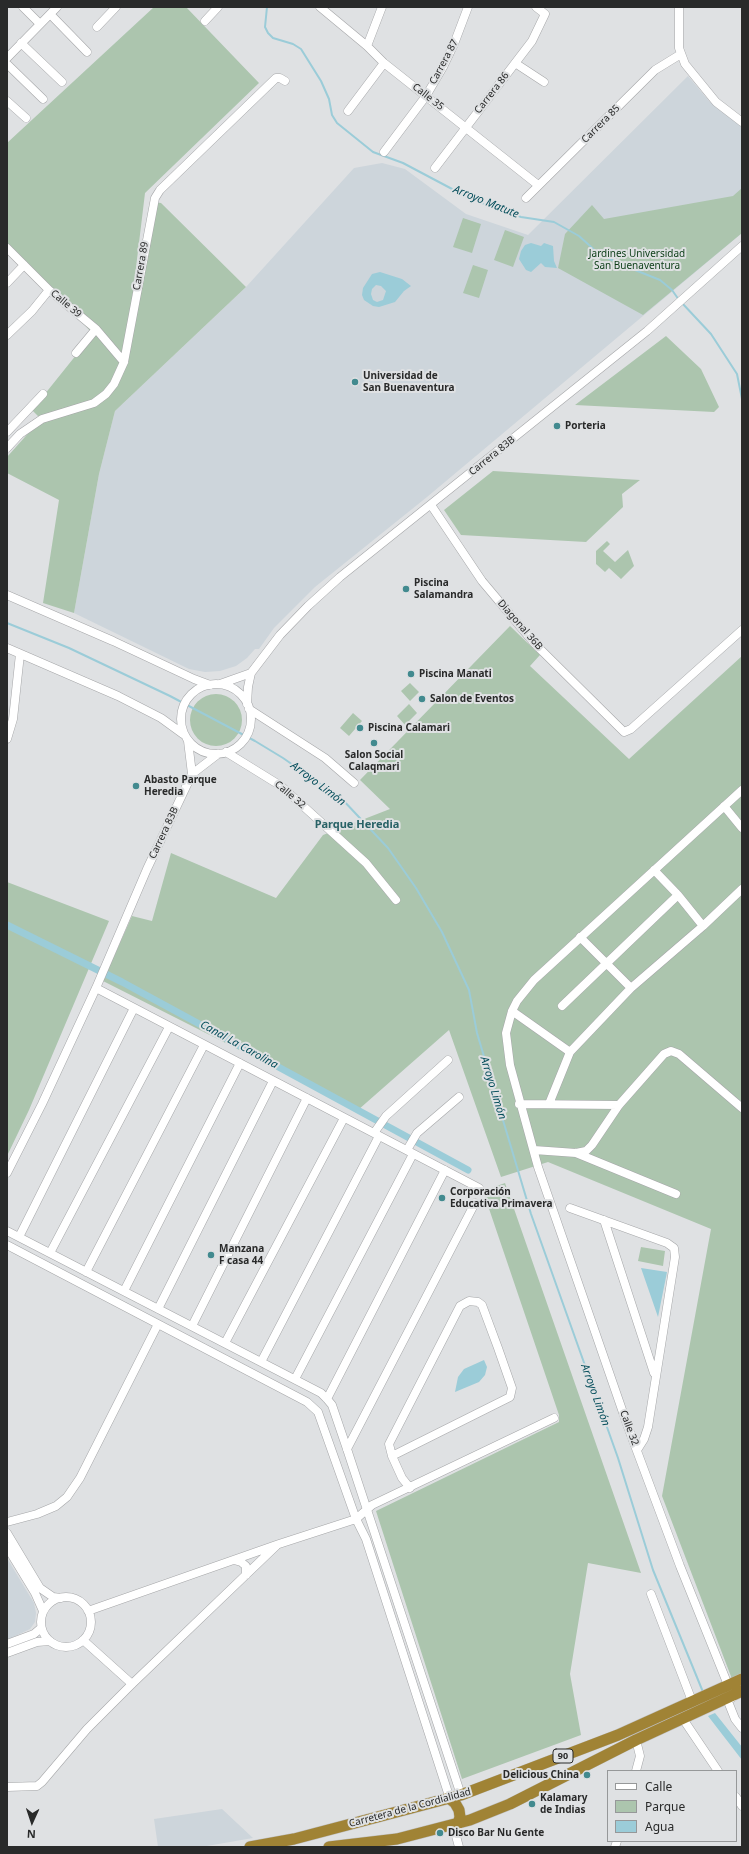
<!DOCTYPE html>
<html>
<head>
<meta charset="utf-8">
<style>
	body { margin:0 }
	#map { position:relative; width:749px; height:1854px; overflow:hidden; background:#dfe1e3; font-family:"Noto Sans",sans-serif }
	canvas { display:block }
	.frame { position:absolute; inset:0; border:8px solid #292a2a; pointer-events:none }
	.legend { position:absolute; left:607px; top:1770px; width:130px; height:72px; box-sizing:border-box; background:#dfe1e3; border:1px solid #969899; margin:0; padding:5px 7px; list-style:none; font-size:12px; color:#292a2a }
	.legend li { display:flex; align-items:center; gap:8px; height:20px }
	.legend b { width:20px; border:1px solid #969899 }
	.north { position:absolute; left:12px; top:1802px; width:40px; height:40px; -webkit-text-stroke:3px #dfe1e3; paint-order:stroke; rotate:183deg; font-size:11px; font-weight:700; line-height:16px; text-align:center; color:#292a2a }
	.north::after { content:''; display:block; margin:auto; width:14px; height:18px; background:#292a2a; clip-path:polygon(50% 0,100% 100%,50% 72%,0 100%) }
</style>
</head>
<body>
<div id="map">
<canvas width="749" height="1854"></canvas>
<div class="frame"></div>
<ul class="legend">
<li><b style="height:5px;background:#fff"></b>Calle</li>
<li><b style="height:11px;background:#acc5ae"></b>Parque</li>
<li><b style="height:11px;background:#9bccd8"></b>Agua</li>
</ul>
<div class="north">N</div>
</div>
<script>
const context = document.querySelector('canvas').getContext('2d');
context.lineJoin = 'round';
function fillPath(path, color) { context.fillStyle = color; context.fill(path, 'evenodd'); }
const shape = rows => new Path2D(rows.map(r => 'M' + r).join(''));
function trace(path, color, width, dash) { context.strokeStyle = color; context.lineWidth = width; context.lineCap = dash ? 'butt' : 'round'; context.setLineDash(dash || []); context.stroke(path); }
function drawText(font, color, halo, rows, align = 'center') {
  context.font = font + ' "Noto Sans",sans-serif'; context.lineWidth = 4; context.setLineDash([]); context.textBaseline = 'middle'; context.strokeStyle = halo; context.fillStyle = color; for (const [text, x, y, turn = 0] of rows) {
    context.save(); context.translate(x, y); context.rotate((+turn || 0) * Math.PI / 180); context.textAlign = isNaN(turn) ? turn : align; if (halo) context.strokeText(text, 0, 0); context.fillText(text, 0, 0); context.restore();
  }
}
fillPath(shape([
	[688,76,709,101,742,127,742,233,427,497,315,587,274,628,259,649,255,649,247,658,236,666,220,671,205,672,189,669,74,613,99,474,115,411,246,287,354,168,382,163,405,169,466,214,528,235],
	[7,1558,34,1603,36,1613,35,1622,30,1629,7,1640],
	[222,1809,253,1838,201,1847,158,1847,154,1819]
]), '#cdd5db');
fillPath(shape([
	[154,7,186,7,259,83,145,193,127,342,153,202,161,203,246,287,115,411,99,474,74,613,43,603,59,500,7,473,7,457,41,419,32,410,93,334,7,243,7,143],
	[742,188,742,233,643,315,558,268,565,234,592,205,604,219,733,196],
	[463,218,481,224,472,253,453,247],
	[505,230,524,237,513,267,494,260],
	[473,265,488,270,479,298,463,293],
	[666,336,701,369,719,407,714,412,575,405],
	[493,471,640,480,622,494,623,507,586,542,461,535,444,510],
	[607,541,610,544,603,551,615,562,628,550,634,566,621,579,609,568,605,572,596,564,596,551],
	[510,626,540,655,530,666,629,759,742,656,742,1675,732,1679,662,1496,711,1229,548,1162,501,1177,449,1030,358,1110,103,981,132,916,152,921,171,853,276,898,323,835,390,809,360,780],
	[410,683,419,692,410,701,401,691],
	'190 720a26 26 0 1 1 52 0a26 26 0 1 1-52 0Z',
	[409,704,417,713,405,725,397,716],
	[353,713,362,721,349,736,340,728],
	[7,882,109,921,29,1110,7,1156],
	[505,1183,641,1573,588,1563,570,1674,581,1735,462,1779,376,1511,559,1422,559,1415,483,1191],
	[641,1247,665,1251,663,1266,638,1261]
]), '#acc5ae');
fillPath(shape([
	[531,243,541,246,544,243,553,246,554,261,557,268,545,267,541,263,531,272,526,270,519,259,521,251,525,245],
	[380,272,402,279,411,286,404,291,395,302,379,307,373,306,364,300,362,295,363,288,372,274],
	[376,285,381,286,386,291,383,300,377,302,373,300,371,294,372,289],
	[641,1268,667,1272,658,1317],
	[484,1360,487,1367,485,1375,479,1382,455,1392,458,1377,464,1369],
	[715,1713,742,1747,742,1760,708,1716]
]), '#9bccd8');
trace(shape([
	[267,7,265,27,268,33,273,38,293,44,301,49,321,81,329,99,332,115,337,123,373,152,403,163,471,199,521,217,554,222,579,236,599,254,625,266,660,280,672,290,679,300],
	[682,303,711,334,737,374,742,399],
	[7,623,69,648,170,696,255,741,283,758,342,799,388,848,416,888,442,932,469,990,477,1033,531,1214,618,1458,653,1570,703,1692]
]), '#9bccd8', 2);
trace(shape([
	[7,925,122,982,468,1170]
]), '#9bccd8', 7);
const minor = shape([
	[23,7,40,24],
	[320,7,367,46,384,63,538,185],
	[679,7,679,48,685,64,716,102,742,122],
	[50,14,87,52],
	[205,21,218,7],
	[97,27,116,7],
	[21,43,62,82],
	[367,46,382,7],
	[7,58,57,7],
	[515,63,544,82],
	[7,64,43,99],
	[7,101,26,118],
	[348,111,384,63],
	[384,152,426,96,443,67,454,44,468,7],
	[435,168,532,41,545,14,536,7],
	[526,198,655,70,681,54],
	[7,248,49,290,96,329,124,362],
	[7,283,24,265],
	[7,335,32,311,49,290],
	[76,353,96,329],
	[7,432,43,394],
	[7,448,20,434,42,419,94,403,106,394,114,384,124,362,155,198,160,190,276,78,280,78,285,81],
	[431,505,482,581,535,644,624,732,631,729,742,630],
	[7,595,113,641,194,679,210,685],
	[7,648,118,696,161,718,183,734],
	[220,684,251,673],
	'181 719a35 35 0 1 1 70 0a35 35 0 1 1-70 0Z',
	[247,704,248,687,251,673,280,635,308,606,340,577,647,331,742,246],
	[249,709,325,758,354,783],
	[7,739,13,719,20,654],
	[188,741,192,774],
	[226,752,281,786,366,863,396,900],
	[724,806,742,828],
	[703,926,742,889],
	[580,937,631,988],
	[96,988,479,1188],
	[562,1006,678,895],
	[512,1011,570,1052],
	[519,1104,619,1105],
	[549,1104,570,1052,631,988,703,926,678,895,654,870],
	[374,1133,386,1116,448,1060],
	[407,1150,417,1133,459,1097],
	[534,1150,576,1153,586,1151,592,1145,619,1105,664,1054,671,1051,679,1054,742,1108],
	[576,1153,676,1194],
	[7,1173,42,1104,96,988,147,869,192,774,218,754],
	[570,1208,667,1243,674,1248,675,1257,648,1427,644,1439,637,1450],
	[604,1220,654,1373],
	[7,1231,321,1393,327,1399,332,1405,347,1449,461,1795],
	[19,1237,134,1008],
	[7,1245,307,1402,318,1412,356,1519,366,1539,450,1799],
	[50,1253,169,1027],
	[86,1272,204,1045],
	[124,1291,240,1063],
	[158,1309,273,1081],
	[192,1326,307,1098],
	[225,1343,344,1118],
	[261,1362,379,1136],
	[295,1379,413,1154],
	[327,1399,445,1170],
	[347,1449,475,1203],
	[392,1456,510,1397,512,1388,498,1348,482,1305,478,1302,469,1301,460,1306,389,1444,392,1456,402,1478,410,1488],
	[7,1522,37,1514,56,1506,67,1497,80,1478,158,1324],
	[7,1533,40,1588,53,1597,61,1598],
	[7,1547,35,1593,43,1611],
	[234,1560,241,1562,246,1566,246,1575],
	[651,1594,692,1701],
	'41 1622a25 25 0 1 1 50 0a25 25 0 1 1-50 0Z',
	[88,1611,279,1544,356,1519,372,1505,554,1418],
	[83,1640,132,1684],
	[7,1644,34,1634,41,1628],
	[7,1653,37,1642,50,1641],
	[728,1685,680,1566,628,1427,538,1167,510,1065,506,1033,512,1011,517,1001,534,980,742,790],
	[732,1698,727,1699,735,1719,742,1728],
	[683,1719,718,1771],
	[636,1771,640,1756,636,1740],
	[7,1787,37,1786,42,1782,87,1729,132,1684,276,1546],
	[736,1797,742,1806],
	[453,1825,459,1847],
	[615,1847,617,1841]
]);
const highway = shape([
	[450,1799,455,1803,459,1810,460,1817,458,1824],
	[250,1847,294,1839,461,1795,618,1735,742,1679],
	[329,1847,397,1839,470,1820,510,1804,636,1740,742,1691]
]);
trace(minor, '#a5a6a8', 9);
trace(highway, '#bfbfbf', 12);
trace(minor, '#fff', 8);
trace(highway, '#a08335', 11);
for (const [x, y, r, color] of [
	[355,382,4,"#428a8f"],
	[557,426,4,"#428a8f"],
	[406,589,4,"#428a8f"],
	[411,674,4,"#428a8f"],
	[422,699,4,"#428a8f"],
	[360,728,4,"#428a8f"],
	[374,743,4,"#428a8f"],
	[136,786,4,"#428a8f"],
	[442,1198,4,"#428a8f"],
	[211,1255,4,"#428a8f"],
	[587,1775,4,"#428a8f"],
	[532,1804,4,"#428a8f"],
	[440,1833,4,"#428a8f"]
]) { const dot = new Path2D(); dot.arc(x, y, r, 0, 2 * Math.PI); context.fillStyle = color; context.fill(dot); trace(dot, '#dfe1e3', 1.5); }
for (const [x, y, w] of [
	[563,1756,20]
]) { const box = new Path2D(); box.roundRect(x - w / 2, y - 7, w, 14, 3); context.fillStyle = '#dfe1e3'; context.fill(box); trace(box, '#292a2a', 1); }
drawText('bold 9px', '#292a2a', null, [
	["90",563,1756]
]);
drawText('10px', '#292a2a', '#dfe1e3', [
	["Carrera 87",444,62,-62],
	["Carrera 86",492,93,-52],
	["Calle 35",428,97,38],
	["Carrera 85",601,124,-45],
	["Carrera 89",141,266,-80],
	["Calle 39",66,304,40],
	["Carrera 83B",492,456,-39],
	["Diagonal 36B",520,625,49],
	["Calle 32",290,795,40],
	["Carrera 83B",164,833,-65],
	["Calle 32",629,1428,70],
	["Carretera de la Cordialidad",410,1808,-15]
]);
drawText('10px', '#0b3d16', '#dfe1e3', [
	["Jardines Universidad",637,254],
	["San Buenaventura",637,266]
]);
drawText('bold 10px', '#292a2a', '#dfe1e3', [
	["Universidad de",363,376],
	["San Buenaventura",363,388],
	["Porteria",565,426],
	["Piscina",414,583],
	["Salamandra",414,595],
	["Piscina Manati",419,674],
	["Salon de Eventos",430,699],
	["Piscina Calamari",368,728],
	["Salon Social",374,755,"center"],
	["Calaqmari",374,767,"center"],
	["Abasto Parque",144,780],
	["Heredia",144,792],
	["Corporación",450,1192],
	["Educativa Primavera",450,1204],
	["Manzana",219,1249],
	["F casa 44",219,1261],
	["Delicious China",579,1775,"right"],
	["Kalamary",540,1798],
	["de Indias",540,1810],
	["Disco Bar Nu Gente",448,1833]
], 'left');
drawText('italic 11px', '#054e5b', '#dfe1e3', [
	["Arroyo Matute",486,202,22],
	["Arroyo Limón",318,784,37],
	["Canal La Carolina",239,1045,29],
	["Arroyo Limón",493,1088,73],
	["Arroyo Limón",595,1395,70]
]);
drawText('bold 11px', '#286266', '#dfe1e3', [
	["Parque Heredia",357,825]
]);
</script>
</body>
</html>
